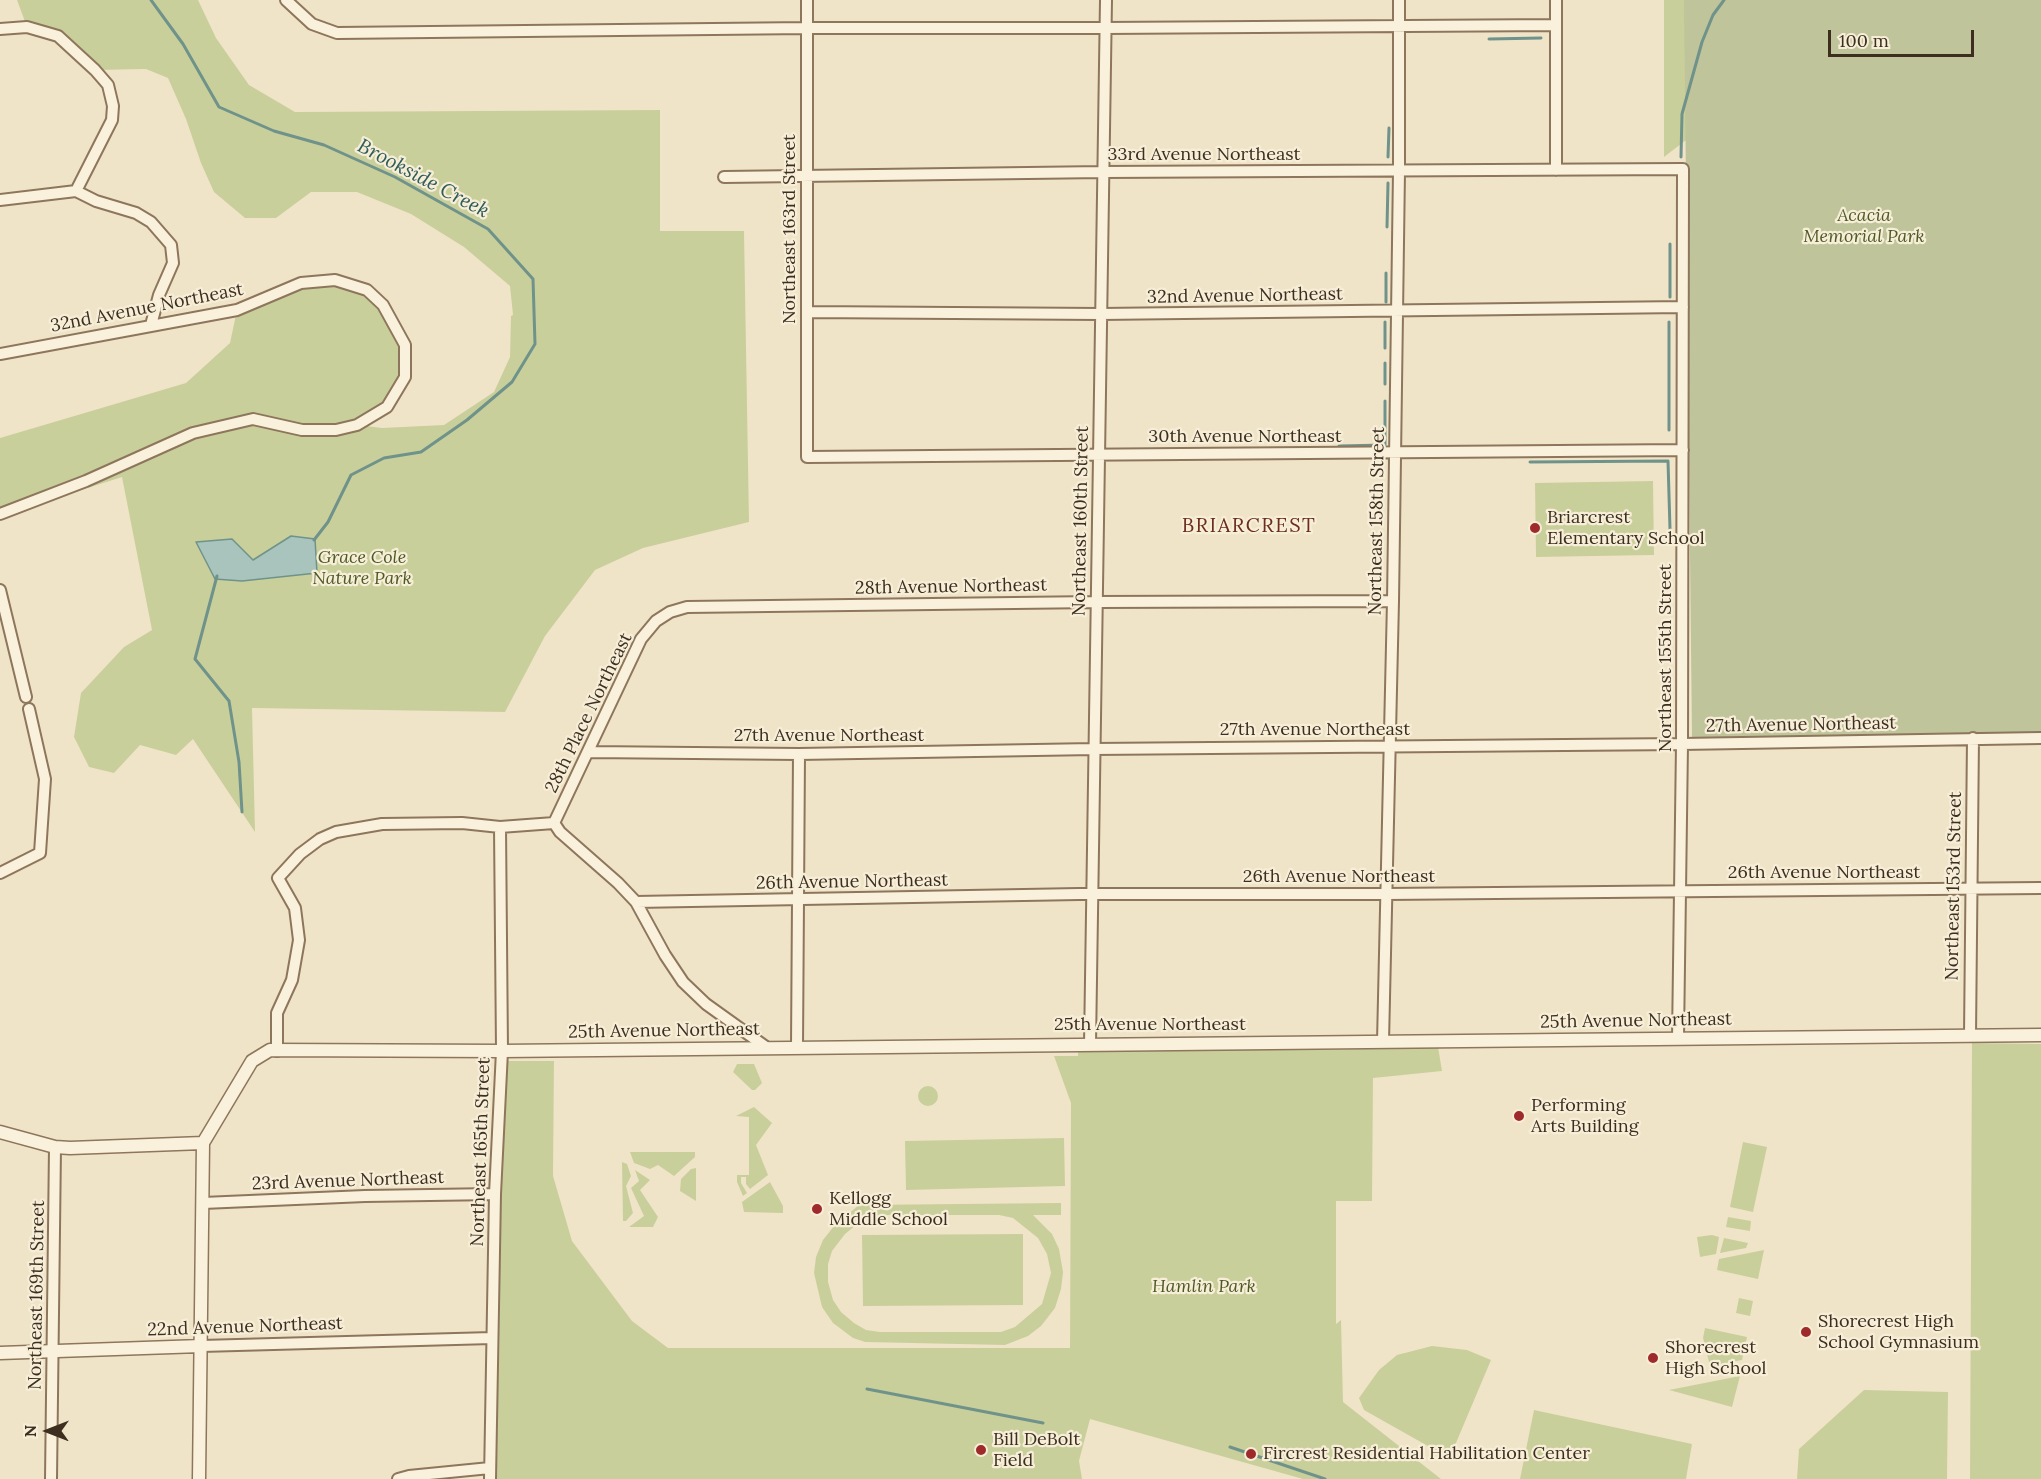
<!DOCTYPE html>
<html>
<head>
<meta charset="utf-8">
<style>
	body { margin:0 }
	#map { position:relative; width:2041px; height:1479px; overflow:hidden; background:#f0e4c8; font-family:Lora,serif }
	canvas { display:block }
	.north { position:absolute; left:18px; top:1401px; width:60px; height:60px; -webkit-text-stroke:4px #f7eed8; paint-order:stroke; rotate:270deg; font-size:16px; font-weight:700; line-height:24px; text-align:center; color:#3d2e20 }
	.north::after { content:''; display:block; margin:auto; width:21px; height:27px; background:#3d2e20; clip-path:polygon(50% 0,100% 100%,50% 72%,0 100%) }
	.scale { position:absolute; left:1828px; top:30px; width:146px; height:27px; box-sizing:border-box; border:3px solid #3d2e20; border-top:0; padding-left:8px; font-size:18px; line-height:21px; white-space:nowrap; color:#3d2e20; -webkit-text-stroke:4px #f7eed8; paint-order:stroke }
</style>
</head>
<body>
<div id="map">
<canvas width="2041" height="1479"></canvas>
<div class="north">N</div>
<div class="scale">100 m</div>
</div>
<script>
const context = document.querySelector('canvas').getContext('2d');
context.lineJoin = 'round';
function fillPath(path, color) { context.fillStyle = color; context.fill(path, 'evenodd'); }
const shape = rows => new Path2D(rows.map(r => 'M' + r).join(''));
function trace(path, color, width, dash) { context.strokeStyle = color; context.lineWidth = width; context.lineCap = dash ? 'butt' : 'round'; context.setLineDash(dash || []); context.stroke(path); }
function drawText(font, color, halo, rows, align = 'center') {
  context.font = font + ' Lora,serif'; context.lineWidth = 4.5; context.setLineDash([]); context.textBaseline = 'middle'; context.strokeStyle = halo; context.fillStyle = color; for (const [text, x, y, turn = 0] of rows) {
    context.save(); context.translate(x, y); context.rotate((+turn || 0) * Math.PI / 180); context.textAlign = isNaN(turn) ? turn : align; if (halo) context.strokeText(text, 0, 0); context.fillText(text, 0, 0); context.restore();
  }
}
fillPath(shape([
	[17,0,198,0,216,38,249,85,295,112,660,110,660,231,744,231,749,522,643,548,595,570,545,636,505,712,252,708,255,832,193,739,176,755,140,745,114,773,89,767,74,737,81,693,124,647,152,630,122,477,0,516,0,438,186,383,230,343,237,310,301,283,335,280,367,290,405,345,405,377,387,407,358,425,382,428,444,425,494,392,510,357,511,316,513,315,510,286,464,247,411,214,357,192,311,192,276,218,245,218,214,192,201,163,186,119,168,78,146,69,95,70,58,36,27,27],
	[1664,0,1778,0,1728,108,1664,157],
	[1653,481,1654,555,1536,557,1535,483],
	[1185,1043,1318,1050,1438,1047,1442,1071,1373,1078,1372,1201,1336,1201,1336,1324,1341,1320,1343,1402,1441,1479,1303,1479,1090,1419,1079,1461,1082,1479,490,1479,491,1363,499,1361,500,1194,505,1061,554,1061,553,1176,572,1241,632,1321,668,1348,1070,1348,1071,1103,1054,1056,1078,1056,1078,1044],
	[1972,1043,2041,1044,2041,1479,1970,1479],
	[737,1064,754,1064,762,1083,755,1090,752,1090,733,1072],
	'918 1096a10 10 0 1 1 20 0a10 10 0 1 1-20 0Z',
	[754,1107,772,1123,756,1145,768,1175,750,1189,746,1184,746,1177,741,1177,741,1183,747,1193,743,1196,737,1182,737,1175,749,1175,749,1117,736,1116],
	[1064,1138,1065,1186,906,1190,905,1141],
	[1743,1142,1767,1147,1753,1212,1730,1207],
	[695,1152,695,1157,674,1176,658,1165,650,1169,634,1163,630,1152],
	[622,1162,627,1164,631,1176,626,1186,633,1213,626,1221,623,1221],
	[696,1168,696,1201,680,1191,681,1179,691,1169],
	[635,1170,650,1180,640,1190,658,1217,653,1227,629,1227,644,1216,631,1188,639,1181],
	[770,1182,783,1206,783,1213,744,1212,742,1202],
	[1061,1203,1061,1215,1033,1215,1052,1234,1059,1249,1063,1272,1061,1289,1055,1308,1041,1326,1028,1336,1005,1345,865,1342,853,1338,833,1323,822,1307,814,1273,816,1257,823,1240,834,1226,859,1205],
	[880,1215,999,1215,1013,1218,1038,1238,1047,1254,1051,1273,1042,1304,1015,1327,1001,1332,880,1332,866,1330,854,1323,841,1312,833,1300,828,1282,828,1264,832,1251,845,1234,861,1221],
	[1728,1217,1751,1221,1750,1231,1726,1227],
	[1023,1234,1023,1305,863,1306,862,1235],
	[1712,1235,1719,1237,1716,1254,1700,1257,1697,1237],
	[1724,1238,1748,1243,1746,1248,1720,1253],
	[1764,1250,1758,1279,1717,1270,1719,1259],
	[1739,1298,1753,1301,1750,1316,1736,1313],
	[1705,1328,1747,1337,1742,1360,1710,1366,1703,1338],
	[1432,1346,1467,1350,1491,1360,1453,1450,1442,1454,1364,1410,1359,1398,1379,1370,1397,1355],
	[1740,1376,1732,1407,1669,1390],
	[1864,1390,1948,1392,1947,1479,1797,1479,1799,1449],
	[1534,1410,1692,1444,1686,1479,1520,1479]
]), '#c9cf9b');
fillPath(shape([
	[1684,0,2041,0,2041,738,1692,738]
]), '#bfc49a');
const water = shape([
	[291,536,315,539,317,573,242,581,215,579,196,542,232,539,253,560,291,536]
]);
fillPath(water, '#a9c4bc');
trace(water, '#6f938a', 1.5);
trace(shape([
	[151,0,183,44,219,107,274,131,324,145,395,177,488,229,533,279,535,344,512,382,467,420,421,452,384,458,351,475,328,522,314,540],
	[1489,39,1541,38],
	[1388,157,1389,128],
	[1681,157,1682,114,1702,42,1713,15,1724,0],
	[1387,227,1388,183],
	[1670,297,1670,244],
	[1386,302,1386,273],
	[1385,322,1385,348],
	[1385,363,1385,384],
	[1669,430,1669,322],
	[1339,446,1385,445,1385,401],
	[1530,462,1668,461,1670,529],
	[217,576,195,659,229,701,239,762,242,812],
	[867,1389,1043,1423],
	[1230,1447,1325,1479]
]), '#6f938a', 3);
const minor = shape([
	[286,0,312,24,337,33,807,28,1105,28,1556,25],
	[807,0,807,457,1683,450],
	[1556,0,1556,170],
	[0,29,27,27,58,36,95,70,108,85,113,106,112,120,76,191,96,201,136,213,151,222,171,245,173,263,159,295,151,325],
	[724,177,1103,172,1683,169,1682,744,1678,1039],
	[0,200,76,191],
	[807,312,1101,314,1683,307],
	[0,354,237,310,301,283,335,280,367,290,383,305,405,345,405,377,387,407,357,425,336,430,302,430,253,419,193,433,86,481,0,514],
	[0,590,26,697],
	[589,752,799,754,1094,749,1682,744,2041,738],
	[554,823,641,639,656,621,670,612,687,607,1096,602,1393,601],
	[554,823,560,832,618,883,636,902,665,955,683,982,706,1004,766,1047],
	[0,873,40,853,45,779,29,709],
	[636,902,1079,894,1387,894,2041,888],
	[1970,1035,1973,738],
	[1383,1042,1393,601,1399,171,1399,0],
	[1090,1044,1106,0],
	[797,1047,799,754],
	[277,1051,277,1013,292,980,299,940,295,908,278,878,300,854,320,839,336,832,382,824,462,823,500,827,554,823],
	[203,1203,365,1196,495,1194],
	[201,1346,492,1338],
	[51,1479,55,1147],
	[398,1479,409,1476,490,1468],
	[490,1479,495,1194,502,1051,500,827]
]);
const tertiary = shape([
	[0,1132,55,1147,70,1148,203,1143],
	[0,1353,201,1346],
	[199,1479,203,1143,252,1061,270,1050,502,1051,2041,1035]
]);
trace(minor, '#8d765c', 14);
trace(tertiary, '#8d765c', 15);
trace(minor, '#faf1dc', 10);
trace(tertiary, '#faf1dc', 12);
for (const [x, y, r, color] of [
	[1535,528,6,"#9e2a2b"],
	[1519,1116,6,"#9e2a2b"],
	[817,1209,6,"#9e2a2b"],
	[1806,1332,6,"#9e2a2b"],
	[1653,1358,6,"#9e2a2b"],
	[981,1450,6,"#9e2a2b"],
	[1251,1454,6,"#9e2a2b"]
]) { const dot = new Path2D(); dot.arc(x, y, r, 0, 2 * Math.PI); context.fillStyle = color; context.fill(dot); trace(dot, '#f7eed8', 2); }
drawText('18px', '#3d2e20', '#f7eed8', [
	["33rd Avenue Northeast",1204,155],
	["Northeast 163rd Street",790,229,-90],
	["32nd Avenue Northeast",1245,296,-1],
	["32nd Avenue Northeast",147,308,-11],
	["30th Avenue Northeast",1245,437],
	["Northeast 160th Street",1081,521,-89],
	["Northeast 158th Street",1377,521,-89],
	["28th Avenue Northeast",951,587,-1],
	["Northeast 155th Street",1666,658,-90],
	["28th Place Northeast",589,713,-64],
	["27th Avenue Northeast",1801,725,-1],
	["27th Avenue Northeast",1315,730],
	["27th Avenue Northeast",829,736],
	["26th Avenue Northeast",1824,873],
	["26th Avenue Northeast",1339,877],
	["26th Avenue Northeast",852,882,-1],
	["Northeast 153rd Street",1954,886,-89],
	["25th Avenue Northeast",1636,1021,-1],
	["25th Avenue Northeast",1150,1025],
	["25th Avenue Northeast",664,1031,-1],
	["Northeast 165th Street",481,1152,-88],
	["23rd Avenue Northeast",348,1181,-2],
	["Northeast 169th Street",37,1295,-89],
	["22nd Avenue Northeast",245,1327,-2]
]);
drawText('italic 18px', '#4d5a26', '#f7eed8', [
	["Acacia",1864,216],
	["Memorial Park",1864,237],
	["Grace Cole",362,558],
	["Nature Park",362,579],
	["Hamlin Park",1204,1287]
]);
drawText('18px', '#3d2e20', '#f7eed8', [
	["Briarcrest",1547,518],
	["Elementary School",1547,539],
	["Performing",1531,1106],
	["Arts Building",1531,1127],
	["Kellogg",829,1199],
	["Middle School",829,1220],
	["Shorecrest High",1818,1322],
	["School Gymnasium",1818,1343],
	["Shorecrest",1665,1348],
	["High School",1665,1369],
	["Bill DeBolt",993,1440],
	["Field",993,1461],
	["Fircrest Residential Habilitation Center",1263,1454]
], 'left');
drawText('italic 20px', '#2f5d5a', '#f7eed8', [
	["Brookside Creek",423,179,28]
]);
context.letterSpacing = '1.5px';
drawText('20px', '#6b2e1e', '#f7eed8', [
	["BRIARCREST",1249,526]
]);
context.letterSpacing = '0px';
</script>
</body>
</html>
